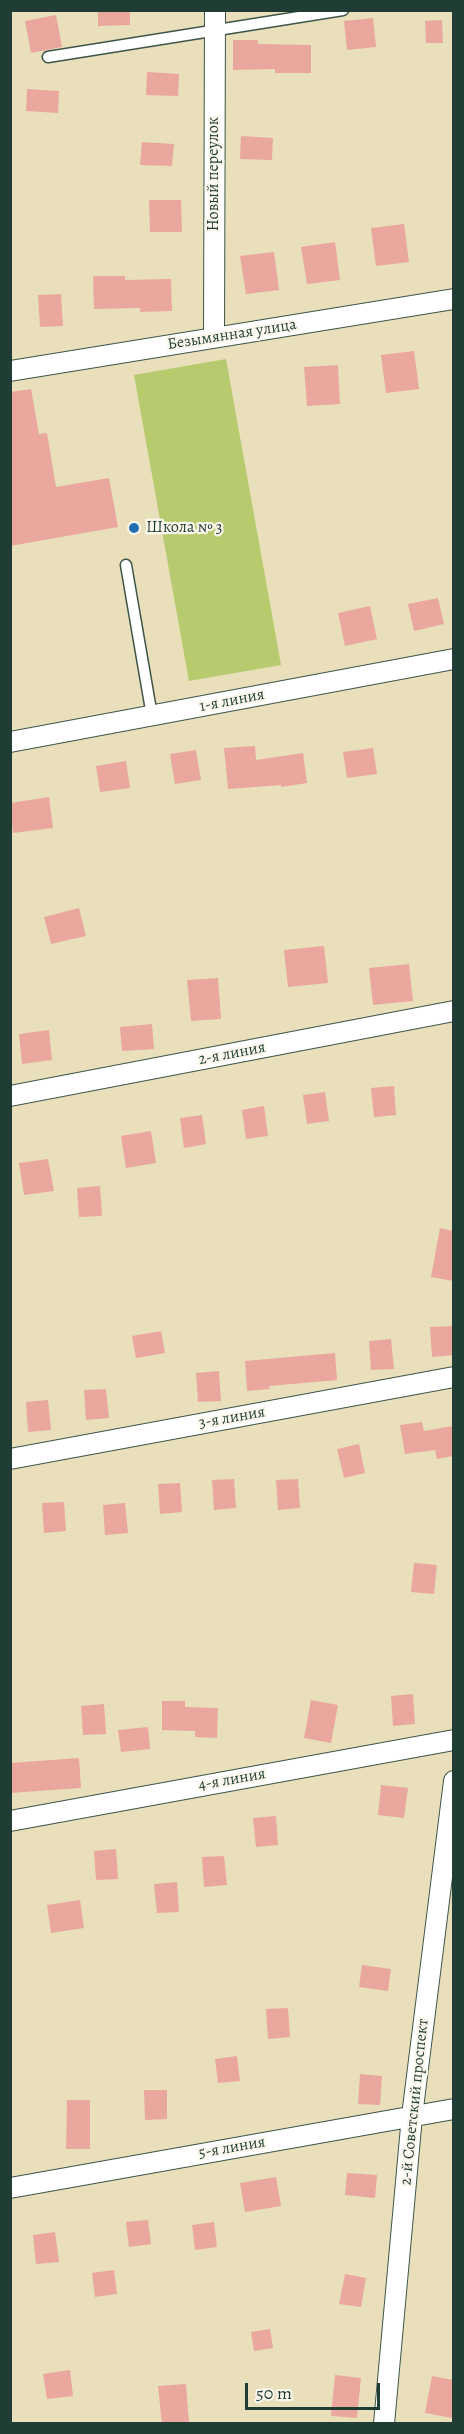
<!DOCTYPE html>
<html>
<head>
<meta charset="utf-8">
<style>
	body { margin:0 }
	#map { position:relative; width:464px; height:2434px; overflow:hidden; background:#eadfbb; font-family:Alegreya,serif }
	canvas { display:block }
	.frame { position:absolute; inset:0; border:12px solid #1f3d34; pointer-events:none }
	.scale { position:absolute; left:245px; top:2383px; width:135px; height:27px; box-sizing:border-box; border:3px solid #1f3d34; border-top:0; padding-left:8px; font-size:18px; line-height:21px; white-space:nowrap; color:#1f3d34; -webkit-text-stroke:4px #fbf7ec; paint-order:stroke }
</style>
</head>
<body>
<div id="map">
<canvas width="464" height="2434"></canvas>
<div class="frame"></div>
<div class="scale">50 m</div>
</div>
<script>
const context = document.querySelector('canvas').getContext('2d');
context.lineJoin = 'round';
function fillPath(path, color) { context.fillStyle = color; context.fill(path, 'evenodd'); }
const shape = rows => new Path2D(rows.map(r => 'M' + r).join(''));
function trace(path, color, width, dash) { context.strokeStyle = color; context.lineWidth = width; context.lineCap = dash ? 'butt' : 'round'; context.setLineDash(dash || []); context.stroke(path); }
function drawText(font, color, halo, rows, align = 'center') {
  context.font = font + ' Alegreya,serif'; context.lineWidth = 4.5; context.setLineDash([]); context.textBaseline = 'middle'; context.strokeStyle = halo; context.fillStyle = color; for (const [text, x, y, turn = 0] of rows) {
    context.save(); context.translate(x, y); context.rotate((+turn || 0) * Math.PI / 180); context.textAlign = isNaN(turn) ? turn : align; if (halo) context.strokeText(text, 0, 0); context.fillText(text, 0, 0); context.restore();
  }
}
fillPath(shape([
	[226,359,281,665,189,681,134,375]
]), '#b7ca6d');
fillPath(shape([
	[98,10,130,10,130,25,98,26],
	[56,15,62,47,31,53,25,21],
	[373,18,376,47,347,50,344,21],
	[442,20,443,43,426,43,425,21],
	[233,40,258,40,258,44,311,45,311,73,275,73,275,69,233,70],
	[147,72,179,74,178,96,146,95],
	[27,89,59,91,58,113,26,111],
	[241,136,273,138,272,160,240,159],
	[142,142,174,144,172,166,140,165],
	[149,200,181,200,182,232,150,232],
	[404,224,409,262,376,266,371,228],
	[335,242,340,280,307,284,301,247],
	[274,252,279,290,246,294,240,256],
	[93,276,125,276,125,280,171,279,172,311,140,312,140,308,94,309],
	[61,294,63,326,40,327,38,295],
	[414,351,419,389,386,393,381,355],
	[338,365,340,404,307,406,304,367],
	[31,389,39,434,47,433,56,487,109,478,118,527,10,546,10,392],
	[438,598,444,624,414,631,408,604],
	[370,606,377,639,345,646,338,613],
	[255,746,256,760,303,753,307,783,281,787,281,785,228,789,224,748],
	[373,748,377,774,347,778,343,752],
	[196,750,201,780,175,784,170,754],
	[126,761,130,788,100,792,96,766],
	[49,797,53,828,13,833,10,803],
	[79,908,86,936,51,944,44,917],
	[324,946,328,983,288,987,284,950],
	[409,964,413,1001,373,1005,369,968],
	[218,978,221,1019,191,1021,187,980],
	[152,1024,154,1049,122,1051,120,1027],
	[49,1030,52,1060,22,1064,19,1034],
	[394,1086,396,1115,374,1117,371,1088],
	[325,1092,329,1121,307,1124,303,1095],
	[264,1106,268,1136,246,1139,242,1110],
	[202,1115,206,1144,184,1148,180,1118],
	[151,1131,156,1163,126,1168,121,1136],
	[48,1159,54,1191,24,1195,19,1163],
	[100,1186,102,1216,79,1217,77,1188],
	[440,1228,453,1231,453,1281,431,1277],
	[452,1326,453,1355,432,1357,430,1327],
	[161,1331,165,1353,136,1358,132,1336],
	[391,1339,394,1369,371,1370,369,1341],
	[335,1353,337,1380,269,1386,270,1389,247,1391,245,1361],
	[219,1371,221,1401,198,1402,196,1373],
	[106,1389,109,1418,86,1420,84,1390],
	[48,1400,51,1430,28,1432,26,1402],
	[422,1422,424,1431,453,1426,453,1456,437,1459,435,1450,405,1454,400,1425],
	[359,1444,365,1473,344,1478,337,1449],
	[234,1479,236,1508,214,1510,212,1480],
	[298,1479,300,1508,278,1510,276,1480],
	[180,1483,182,1512,160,1514,158,1484],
	[64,1502,66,1531,44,1533,42,1503],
	[125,1503,128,1533,105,1535,103,1505],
	[414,1563,437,1565,434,1594,411,1592],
	[413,1694,415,1724,393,1726,391,1696],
	[311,1700,338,1705,331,1743,304,1738],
	[162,1701,185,1701,185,1707,218,1708,217,1738,195,1737,195,1731,162,1730],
	[104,1704,106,1734,83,1735,81,1706],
	[148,1727,150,1749,121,1752,118,1730],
	[79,1758,81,1788,10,1793,10,1763],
	[381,1785,408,1788,404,1818,378,1815],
	[276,1816,278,1845,256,1847,253,1818],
	[116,1849,118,1879,96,1880,94,1851],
	[224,1856,227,1885,204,1887,202,1857],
	[177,1882,179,1912,157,1913,154,1884],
	[80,1900,84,1928,51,1933,47,1905],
	[362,1965,391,1969,388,1991,359,1987],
	[288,2008,290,2037,268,2039,266,2009],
	[237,2056,240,2081,218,2083,215,2059],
	[360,2074,382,2076,380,2105,358,2104],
	[144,2090,167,2090,167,2119,145,2120],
	[67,2100,90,2100,90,2149,66,2149],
	[347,2173,377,2175,375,2198,345,2195],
	[276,2177,281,2206,245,2212,240,2183],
	[148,2220,151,2244,129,2247,126,2222],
	[214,2222,217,2247,195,2250,192,2225],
	[55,2232,59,2262,36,2264,33,2235],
	[114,2270,117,2294,95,2297,92,2273],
	[345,2274,366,2278,361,2307,339,2304],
	[270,2329,273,2348,254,2351,251,2332],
	[70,2370,73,2396,47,2399,43,2374],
	[335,2375,361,2378,357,2418,331,2416],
	[432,2376,453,2380,452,2418,425,2413],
	[186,2384,189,2422,162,2424,158,2386]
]), '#e9a79e');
const lane = shape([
	[48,57,343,10],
	[126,565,152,716]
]);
const street = shape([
	[214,337,215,10],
	[10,371,454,299],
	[10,742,454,659],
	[10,1096,454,1011],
	[10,1459,454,1377],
	[10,1821,454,1740],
	[10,2188,454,2109],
	[384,2424,412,2116,454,1781]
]);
trace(lane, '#3d5548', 13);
trace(street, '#3d5548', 22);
trace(lane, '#fff', 10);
trace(street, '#fff', 20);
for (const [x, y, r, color] of [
	[134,528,6,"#1f6fb2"]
]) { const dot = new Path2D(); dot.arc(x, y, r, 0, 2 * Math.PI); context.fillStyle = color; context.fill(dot); trace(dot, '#fbf7ec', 2); }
drawText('16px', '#1f3d34', '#fbf7ec', [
	["Новый переулок",214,174,-90],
	["Безымянная улица",232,335,-9],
	["1-я линия",232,701,-11],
	["2-я линия",232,1054,-11],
	["3-я линия",232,1418,-10],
	["4-я линия",232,1780,-10],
	["2-й Советский проспект",415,2102,-84],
	["5-я линия",232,2148,-10]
]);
drawText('16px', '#1f3d34', '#fbf7ec', [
	["Школа № 3",146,528]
], 'left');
</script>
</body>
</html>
